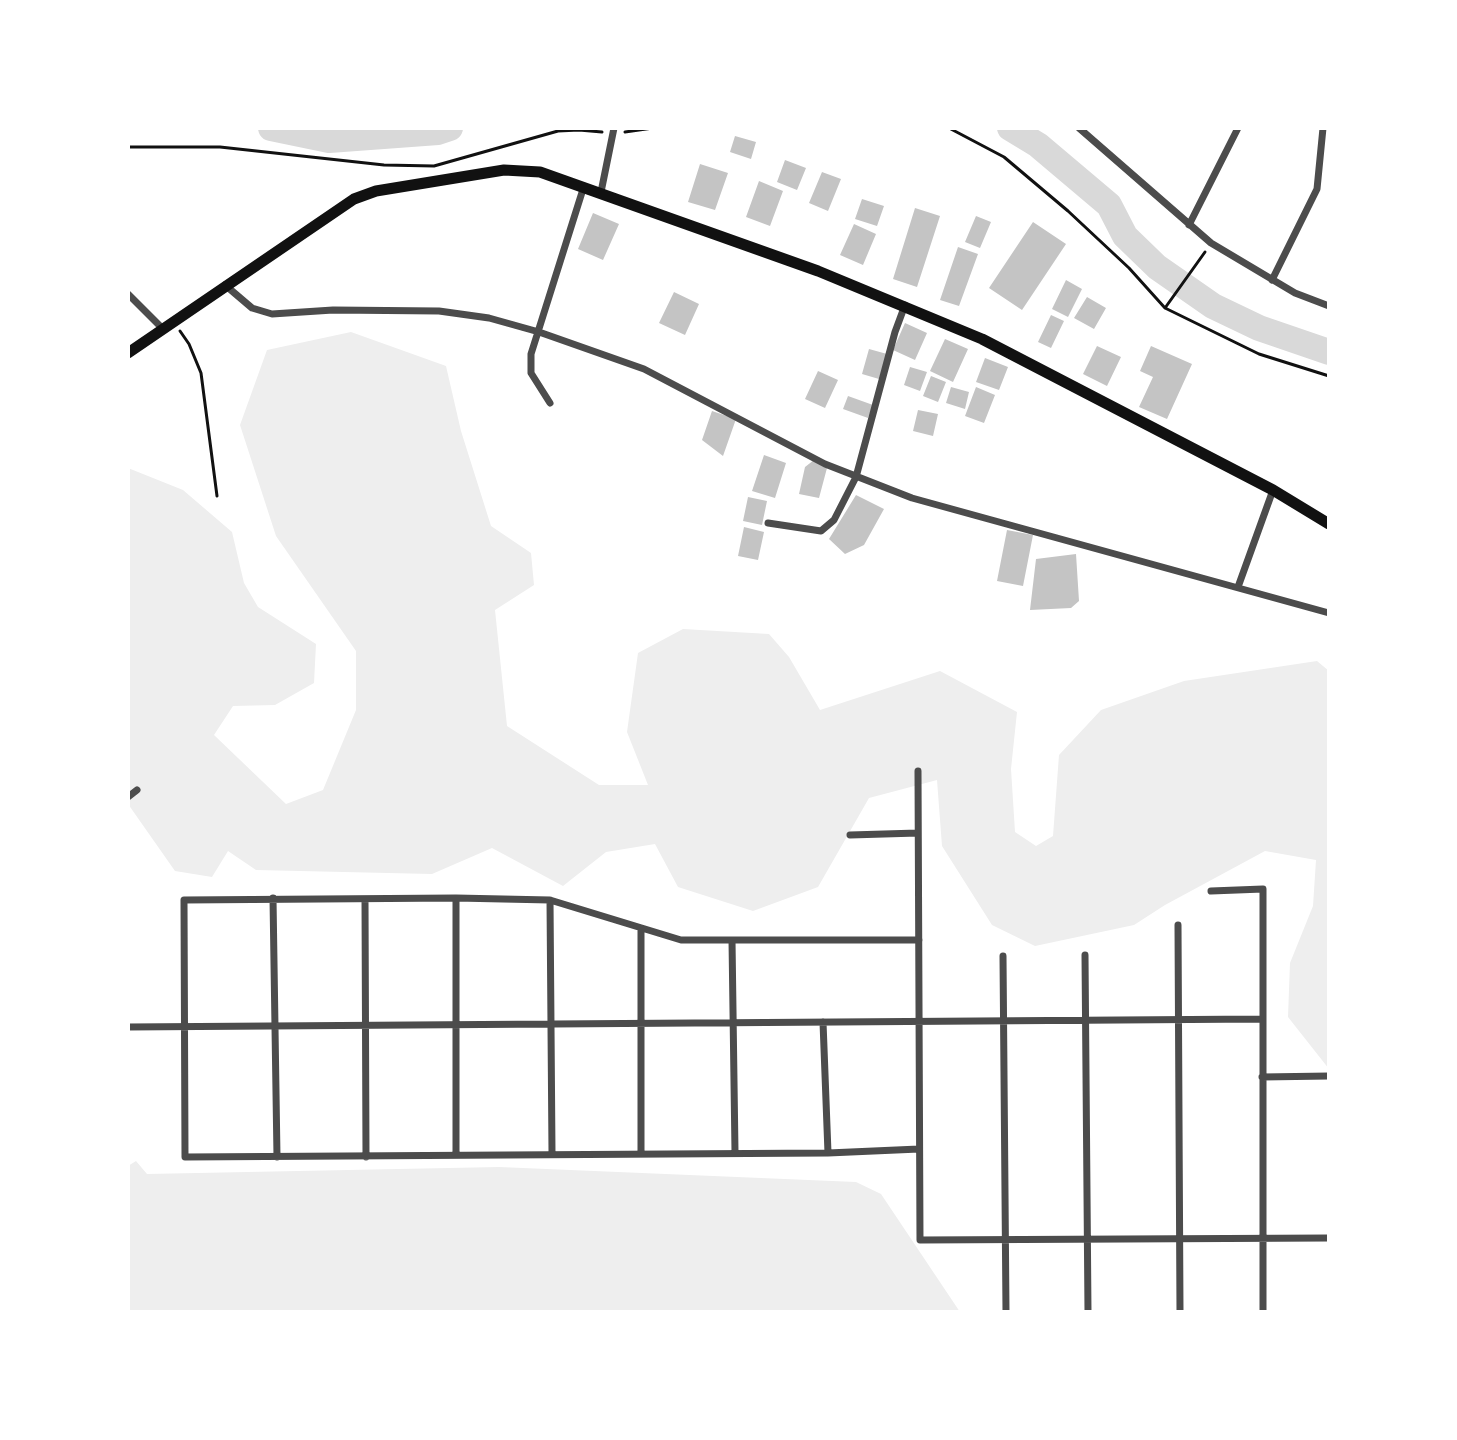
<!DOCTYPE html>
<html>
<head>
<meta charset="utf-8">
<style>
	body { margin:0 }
	#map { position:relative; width:1457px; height:1440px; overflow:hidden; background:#fff; font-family:"Golos Text",sans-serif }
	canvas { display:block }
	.frame { position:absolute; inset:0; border:130px solid #fff; pointer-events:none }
</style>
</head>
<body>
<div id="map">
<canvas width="1457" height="1440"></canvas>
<div class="frame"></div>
</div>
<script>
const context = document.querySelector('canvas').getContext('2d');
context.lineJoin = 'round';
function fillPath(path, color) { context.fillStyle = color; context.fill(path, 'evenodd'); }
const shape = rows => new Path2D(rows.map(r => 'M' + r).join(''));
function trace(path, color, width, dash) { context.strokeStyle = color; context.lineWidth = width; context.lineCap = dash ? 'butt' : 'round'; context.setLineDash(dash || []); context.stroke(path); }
fillPath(shape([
	[351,332,446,366,461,431,491,526,531,553,534,585,495,610,507,726,599,785,648,785,627,732,638,653,683,629,769,634,789,657,820,710,940,671,1017,712,1011,769,1015,832,1036,846,1053,836,1059,755,1101,710,1184,681,1317,661,1329,671,1329,1069,1288,1017,1290,963,1313,906,1316,860,1265,851,1165,905,1134,925,1035,946,992,925,942,846,937,780,869,798,818,887,753,911,678,887,655,844,606,852,563,886,492,848,432,874,256,870,228,851,212,877,175,871,128,804,128,468,183,490,232,532,244,583,258,607,316,644,314,683,275,705,233,706,214,735,286,804,323,790,356,710,356,651,276,536,240,425,267,350],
	[136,1161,147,1174,499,1167,856,1182,881,1194,960,1312,128,1312,128,1166]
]), '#eee');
trace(shape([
	[271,128,329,140,438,132,450,128],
	[1010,128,1038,145,1109,205,1125,236,1157,267,1213,306,1259,328,1329,352]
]), '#d9d9d9', 26);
fillPath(shape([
	[735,136,756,142,751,159,730,152],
	[785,160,806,168,797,190,777,182],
	[700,164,728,173,715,210,688,202],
	[822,172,841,179,828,211,809,203],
	[759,181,783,191,770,226,746,217],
	[862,199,884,206,877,226,855,219],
	[915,208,940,216,917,287,893,279],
	[593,213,619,224,603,260,578,249],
	[976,216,991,222,980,248,965,242],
	[1033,222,1066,244,1022,310,989,288],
	[854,224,876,234,863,265,840,255],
	[958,247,978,254,959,306,940,300],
	[1066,280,1082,289,1068,317,1052,309],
	[674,292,699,304,685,335,659,323],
	[1087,297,1106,308,1094,329,1074,318],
	[1051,315,1064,321,1051,348,1038,342],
	[905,323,927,333,915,360,893,350],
	[945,339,968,349,953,382,930,371],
	[1097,346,1121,357,1107,386,1083,374],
	[1151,346,1192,364,1167,419,1139,407,1153,377,1140,371],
	[869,349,887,354,879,379,862,374],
	[985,358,1008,367,999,390,976,382],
	[910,367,927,372,920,391,904,385],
	[818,371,838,380,825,408,805,399],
	[931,376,946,382,938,402,923,396],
	[951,387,969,392,965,409,946,403],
	[976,387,995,395,984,423,965,416],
	[848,396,873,405,868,418,843,409],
	[918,410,938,414,933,436,913,431],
	[712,411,736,419,723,456,702,440],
	[764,455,786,463,775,498,752,491],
	[814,460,827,468,819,498,799,494,805,467],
	[856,495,884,509,864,545,845,554,829,539],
	[748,497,767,501,762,525,743,521],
	[744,527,764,532,758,560,738,556],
	[1007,530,1033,535,1023,586,997,581],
	[1076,554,1079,601,1071,608,1030,610,1036,559]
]), '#c4c4c4');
trace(shape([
	[949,128,1004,157,1068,211,1129,268,1165,308,1259,354,1329,376],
	[625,132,653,128],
	[128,147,220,147,384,165,434,166,558,131,579,130,602,132],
	[1165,308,1205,252],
	[180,331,189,344,201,373,217,496]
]), '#111', 3);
trace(shape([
	[1079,128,1211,243,1295,293,1329,306],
	[601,192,614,128],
	[1189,225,1238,128],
	[1272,280,1317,189,1323,128],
	[225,285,252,308,272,314,333,310,439,311,489,318,539,332,644,369,825,464,912,498,1329,613],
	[128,294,163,329],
	[550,403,531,373,531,354,584,186],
	[768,523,821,531,834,520,856,477,895,332,905,305],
	[1238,587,1273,490],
	[918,771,920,1240,1329,1238],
	[128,797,137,790],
	[850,835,918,833],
	[1211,891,1263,889,1263,1312],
	[273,898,277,1157],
	[456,898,456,1155],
	[365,899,366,1157],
	[550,900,552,1153],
	[1178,925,1180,1312],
	[641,928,641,1153],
	[732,940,735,1152],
	[919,940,681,940,550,900,456,898,184,900,185,1157,828,1153,919,1149],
	[1085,955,1088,1312],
	[1003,956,1006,1312],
	[823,1022,828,1153],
	[128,1027,1261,1019],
	[1262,1077,1329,1076]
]), '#4c4c4c', 7);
trace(shape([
	[128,353,354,199,376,191,504,170,540,172,818,271,982,339,1273,490,1329,524]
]), '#111', 11);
</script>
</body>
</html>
